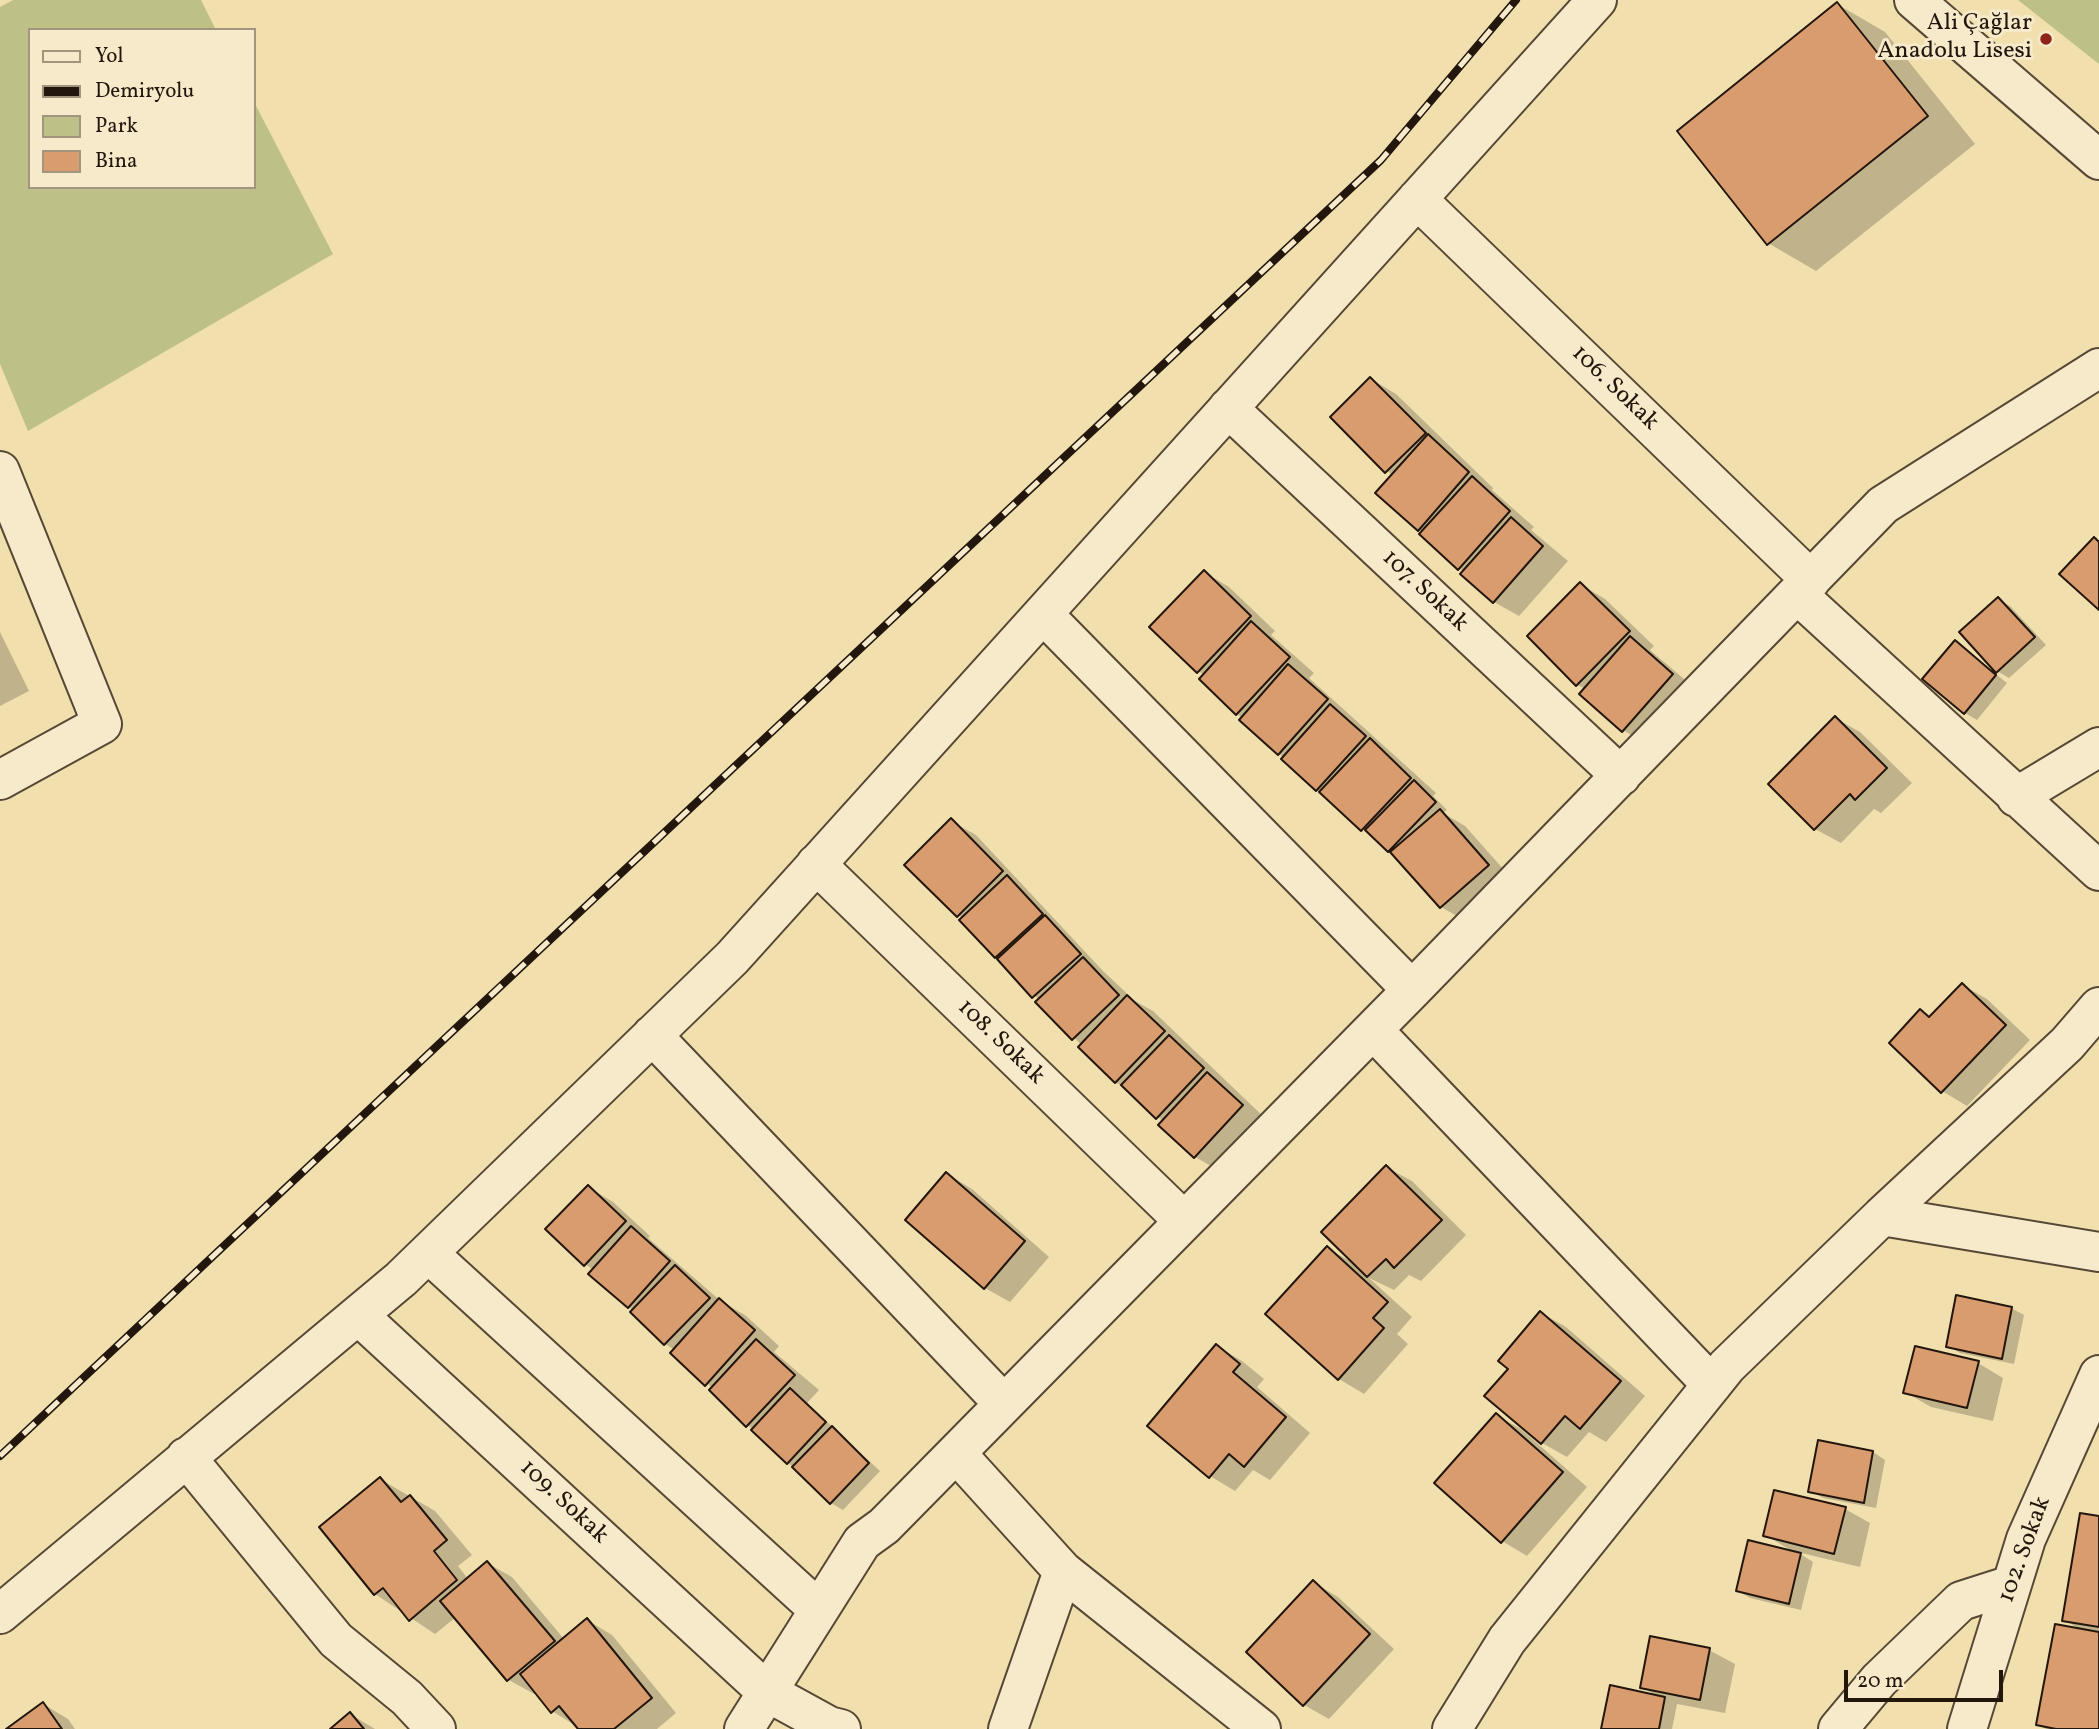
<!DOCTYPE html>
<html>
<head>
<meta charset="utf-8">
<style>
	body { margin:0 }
	#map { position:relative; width:2099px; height:1729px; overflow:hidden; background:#f1dfae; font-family:Vollkorn,serif }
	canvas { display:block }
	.legend { position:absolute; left:28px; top:28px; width:228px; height:161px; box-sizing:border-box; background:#f6eaca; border:2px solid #a2957e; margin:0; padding:9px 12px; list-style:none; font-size:21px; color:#23160d }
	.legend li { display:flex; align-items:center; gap:14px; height:35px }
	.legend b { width:35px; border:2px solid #a2957e }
	.scale { position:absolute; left:1844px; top:1670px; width:159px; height:32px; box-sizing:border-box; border:4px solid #23160d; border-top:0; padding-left:9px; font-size:21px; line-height:24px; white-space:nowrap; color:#23160d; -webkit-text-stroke:5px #f6eaca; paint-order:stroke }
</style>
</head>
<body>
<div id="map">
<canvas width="2099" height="1729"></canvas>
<ul class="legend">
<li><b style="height:9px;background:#f6eaca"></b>Yol</li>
<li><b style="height:9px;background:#23160d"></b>Demiryolu</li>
<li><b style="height:19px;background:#bec187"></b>Park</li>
<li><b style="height:19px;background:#d99c6f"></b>Bina</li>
</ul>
<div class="scale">20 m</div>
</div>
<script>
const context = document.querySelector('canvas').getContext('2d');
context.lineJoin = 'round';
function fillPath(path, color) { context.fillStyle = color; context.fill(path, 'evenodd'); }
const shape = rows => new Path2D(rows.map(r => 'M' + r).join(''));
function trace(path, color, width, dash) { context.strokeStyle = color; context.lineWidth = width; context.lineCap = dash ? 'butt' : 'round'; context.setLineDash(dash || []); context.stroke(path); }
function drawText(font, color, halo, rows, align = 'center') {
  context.font = font + ' Vollkorn,serif'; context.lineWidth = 6; context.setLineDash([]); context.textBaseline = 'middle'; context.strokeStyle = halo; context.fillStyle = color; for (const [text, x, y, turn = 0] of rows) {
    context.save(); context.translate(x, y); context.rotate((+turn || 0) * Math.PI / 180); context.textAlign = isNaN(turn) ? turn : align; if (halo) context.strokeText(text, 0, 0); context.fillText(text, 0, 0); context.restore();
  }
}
fillPath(shape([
	[13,0,201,0,216,30,30,30,30,187,254,187,254,102,333,254,28,431,0,364,0,7],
	[2018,0,2099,0,2099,64]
]), '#bec187');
fillPath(shape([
	[1837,4,1885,32,1975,144,1816,271,1768,243],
	[1371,379,1396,394,1493,488,1492,490,1534,527,1531,530,1568,561,1519,616,1494,602,1423,532,1378,493,1393,476,1333,417],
	[1204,572,1229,587,1275,631,1271,635,1314,673,1309,678,1436,793,1433,796,1447,810,1443,813,1465,826,1513,880,1466,921,1441,907,1394,854,1317,790,1201,679,1205,675,1198,671],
	[1580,584,1605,599,1654,646,1650,650,1697,690,1648,745,1623,730,1586,689,1577,685],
	[1998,599,2010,606,2046,645,2009,678,1997,671],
	[0,632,29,691,0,706],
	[1955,642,2007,683,1977,720,1965,713],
	[1835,718,1860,732,1912,783,1881,813,1874,809,1841,843,1815,829],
	[951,821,976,835,1103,971,1135,1001,1153,1011,1267,1120,1220,1171,1195,1157,1164,1122,1116,1082,963,919,906,865],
	[1962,985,1987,999,2030,1040,1967,1106,1942,1091,1921,1012,1931,1018],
	[1386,1167,1412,1181,1466,1235,1421,1281,1409,1275,1394,1290,1369,1278,1412,1317,1397,1334,1408,1344,1364,1394,1339,1379,1268,1314,1327,1248,1355,1264],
	[947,1174,972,1189,1049,1257,1010,1302,985,1288],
	[588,1187,613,1202,650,1236,648,1238,722,1302,745,1315,779,1346,774,1352,819,1390,807,1403,880,1471,843,1510,831,1503,748,1425,675,1350,665,1344,594,1270,585,1264],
	[2011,1308,2024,1315,2014,1364,1960,1353,1948,1346],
	[1541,1313,1566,1327,1645,1396,1606,1442,1589,1432,1567,1457,1542,1443],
	[1217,1346,1242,1361,1264,1379,1257,1387,1310,1433,1270,1480,1253,1470,1235,1491,1210,1476],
	[1978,1363,2003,1378,1993,1421,1931,1407,1905,1392],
	[1496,1415,1521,1429,1587,1487,1527,1556,1502,1541],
	[1873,1452,1885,1460,1876,1508,1823,1498,1810,1491],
	[380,1479,435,1511,472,1555,458,1566,468,1579,487,1563,512,1577,564,1639,587,1620,612,1635,676,1713,657,1729,581,1729,552,1711,537,1692,534,1694,509,1680,456,1617,435,1634,375,1594],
	[1845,1509,1870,1523,1860,1567,1797,1552,1813,1562,1801,1610,1750,1598,1738,1591,1794,1552,1765,1535],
	[2099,1518,2099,1729,2046,1729,2038,1725,2081,1630,2064,1620],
	[1313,1582,1338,1597,1394,1649,1329,1719,1304,1705],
	[1709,1650,1735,1664,1725,1713,1677,1704,1672,1729,1603,1729,1658,1697,1642,1687],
	[43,1704,68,1719,75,1729,9,1729],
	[350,1714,375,1729,333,1729]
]), '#0003');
const building = shape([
	[1837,2,1928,116,1767,245,1677,131,1837,2],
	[1370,377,1426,433,1385,473,1330,417,1370,377],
	[1428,434,1469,472,1418,531,1375,493,1428,434],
	[1472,476,1510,511,1458,570,1419,534,1472,476],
	[1511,517,1543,546,1493,603,1460,574,1511,517],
	[2094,537,2099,542,2099,610,2059,574,2094,537],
	[1204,570,1251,616,1197,673,1149,627,1204,570],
	[1580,582,1630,631,1576,686,1527,636,1580,582],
	[1998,597,2035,637,1996,673,1959,632,1998,597],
	[1251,621,1290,657,1236,715,1199,679,1251,621],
	[1630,636,1673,674,1622,732,1579,694,1630,636],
	[1955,640,1996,675,1964,714,1922,679,1955,640],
	[1288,664,1328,699,1278,755,1239,720,1288,664],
	[1330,704,1366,736,1316,791,1281,759,1330,704],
	[1835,716,1887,768,1855,800,1850,794,1814,830,1768,784,1835,716],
	[1370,738,1411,778,1361,831,1319,792,1370,738],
	[1414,780,1436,802,1388,852,1365,830,1414,780],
	[1440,809,1489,865,1440,908,1390,852,1440,809],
	[951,818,1003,871,957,917,904,865,951,818],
	[1007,875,1043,914,995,958,959,920,1007,875],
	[1045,915,1081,954,1032,998,997,959,1045,915],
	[1083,957,1119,995,1072,1040,1035,1002,1083,957],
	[1962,983,2006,1025,1941,1093,1889,1043,1920,1009,1929,1017,1962,983],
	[1127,995,1165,1031,1115,1083,1078,1047,1127,995],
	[1169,1035,1204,1068,1156,1119,1121,1085,1169,1035],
	[1207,1072,1243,1105,1194,1158,1158,1125,1207,1072],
	[1386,1165,1442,1220,1394,1268,1386,1259,1367,1277,1321,1232,1386,1165],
	[946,1172,1025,1241,984,1289,905,1220,946,1172],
	[588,1185,626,1221,584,1266,545,1229,588,1185],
	[631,1226,670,1261,628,1308,588,1274,631,1226],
	[1327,1246,1388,1302,1373,1318,1384,1328,1338,1380,1265,1314,1327,1246],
	[675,1265,710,1298,664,1345,630,1312,675,1265],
	[1956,1295,2012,1307,2002,1359,1946,1347,1956,1295],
	[719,1298,755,1330,705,1386,670,1353,719,1298],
	[1540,1311,1621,1381,1580,1429,1565,1416,1541,1444,1484,1396,1508,1369,1498,1361,1540,1311],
	[756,1339,795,1375,746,1427,709,1390,756,1339],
	[1216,1344,1240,1364,1233,1372,1286,1417,1244,1467,1229,1454,1209,1478,1147,1426,1216,1344],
	[1915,1346,1979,1361,1967,1408,1903,1393,1915,1346],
	[790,1388,826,1422,787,1464,751,1430,790,1388],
	[1496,1413,1563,1472,1501,1543,1434,1483,1496,1413],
	[832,1426,869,1463,830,1504,792,1467,832,1426],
	[1818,1440,1873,1451,1864,1503,1808,1492,1818,1440],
	[380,1477,401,1502,410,1495,447,1540,434,1551,457,1580,409,1621,383,1588,374,1595,319,1527,380,1477],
	[1774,1490,1846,1507,1834,1554,1763,1536,1774,1490],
	[2080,1513,2099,1516,2099,1627,2062,1621,2080,1513],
	[1748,1540,1801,1553,1789,1604,1736,1591,1748,1540],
	[487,1561,555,1641,507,1681,440,1601,487,1561],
	[1313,1580,1370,1634,1303,1706,1246,1652,1313,1580],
	[587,1618,652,1698,614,1729,578,1729,559,1706,551,1713,520,1674,587,1618],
	[2055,1624,2099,1632,2099,1729,2056,1729,2036,1725,2055,1624],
	[1650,1636,1710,1648,1700,1700,1640,1688,1650,1636],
	[1610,1685,1665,1697,1659,1729,1601,1729,1610,1685],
	[43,1702,62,1729,6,1729,43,1702],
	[350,1712,364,1729,330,1729,350,1712]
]);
fillPath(building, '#d99c6f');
trace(building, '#23160d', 2);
const minor = shape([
	[1914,0,2099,160],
	[1417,199,1811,580],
	[1228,408,1621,776],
	[0,471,102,724,0,780],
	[1797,594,2099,871],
	[1043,614,1412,990],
	[2016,797,2099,747],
	[816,864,1184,1221],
	[1373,1030,1712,1385],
	[652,1035,1004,1404],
	[1882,1216,2067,1044,2099,1007],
	[428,1253,819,1610],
	[358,1315,767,1692,829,1726,841,1729],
	[956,1453,1063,1571,1261,1729],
	[186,1457,336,1640,407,1698,436,1729],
	[0,1614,401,1279,732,958,1597,0],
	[744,1729,862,1542,884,1526,1412,990,1883,505,2099,368],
	[1008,1729,1063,1571],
	[1452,1729,1507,1640,1727,1366,1882,1216,2099,1252],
	[1838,1729,1879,1680,1961,1601,2011,1585],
	[1967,1729,2026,1539,2099,1375]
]);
trace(minor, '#564835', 42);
trace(minor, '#f6eaca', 38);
const rail = shape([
	[0,1456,1381,160,1516,0]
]);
trace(rail, '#23160d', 8);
trace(rail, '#f6eaca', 5, [16]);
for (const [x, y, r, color] of [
	[2046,39,7,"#8f2418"]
]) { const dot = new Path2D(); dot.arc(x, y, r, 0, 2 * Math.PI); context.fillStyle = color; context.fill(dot); trace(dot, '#f6eaca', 2.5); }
drawText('24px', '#23160d', '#f6eaca', [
	["Ali Çağlar",2032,25],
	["Anadolu Lisesi",2032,53]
], 'right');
drawText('24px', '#23160d', '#f6eaca', [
	["106. Sokak",1614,389,44],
	["107. Sokak",1424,592,43],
	["108. Sokak",1000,1043,44],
	["109. Sokak",563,1503,43],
	["102. Sokak",2026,1550,-70]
]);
</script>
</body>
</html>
